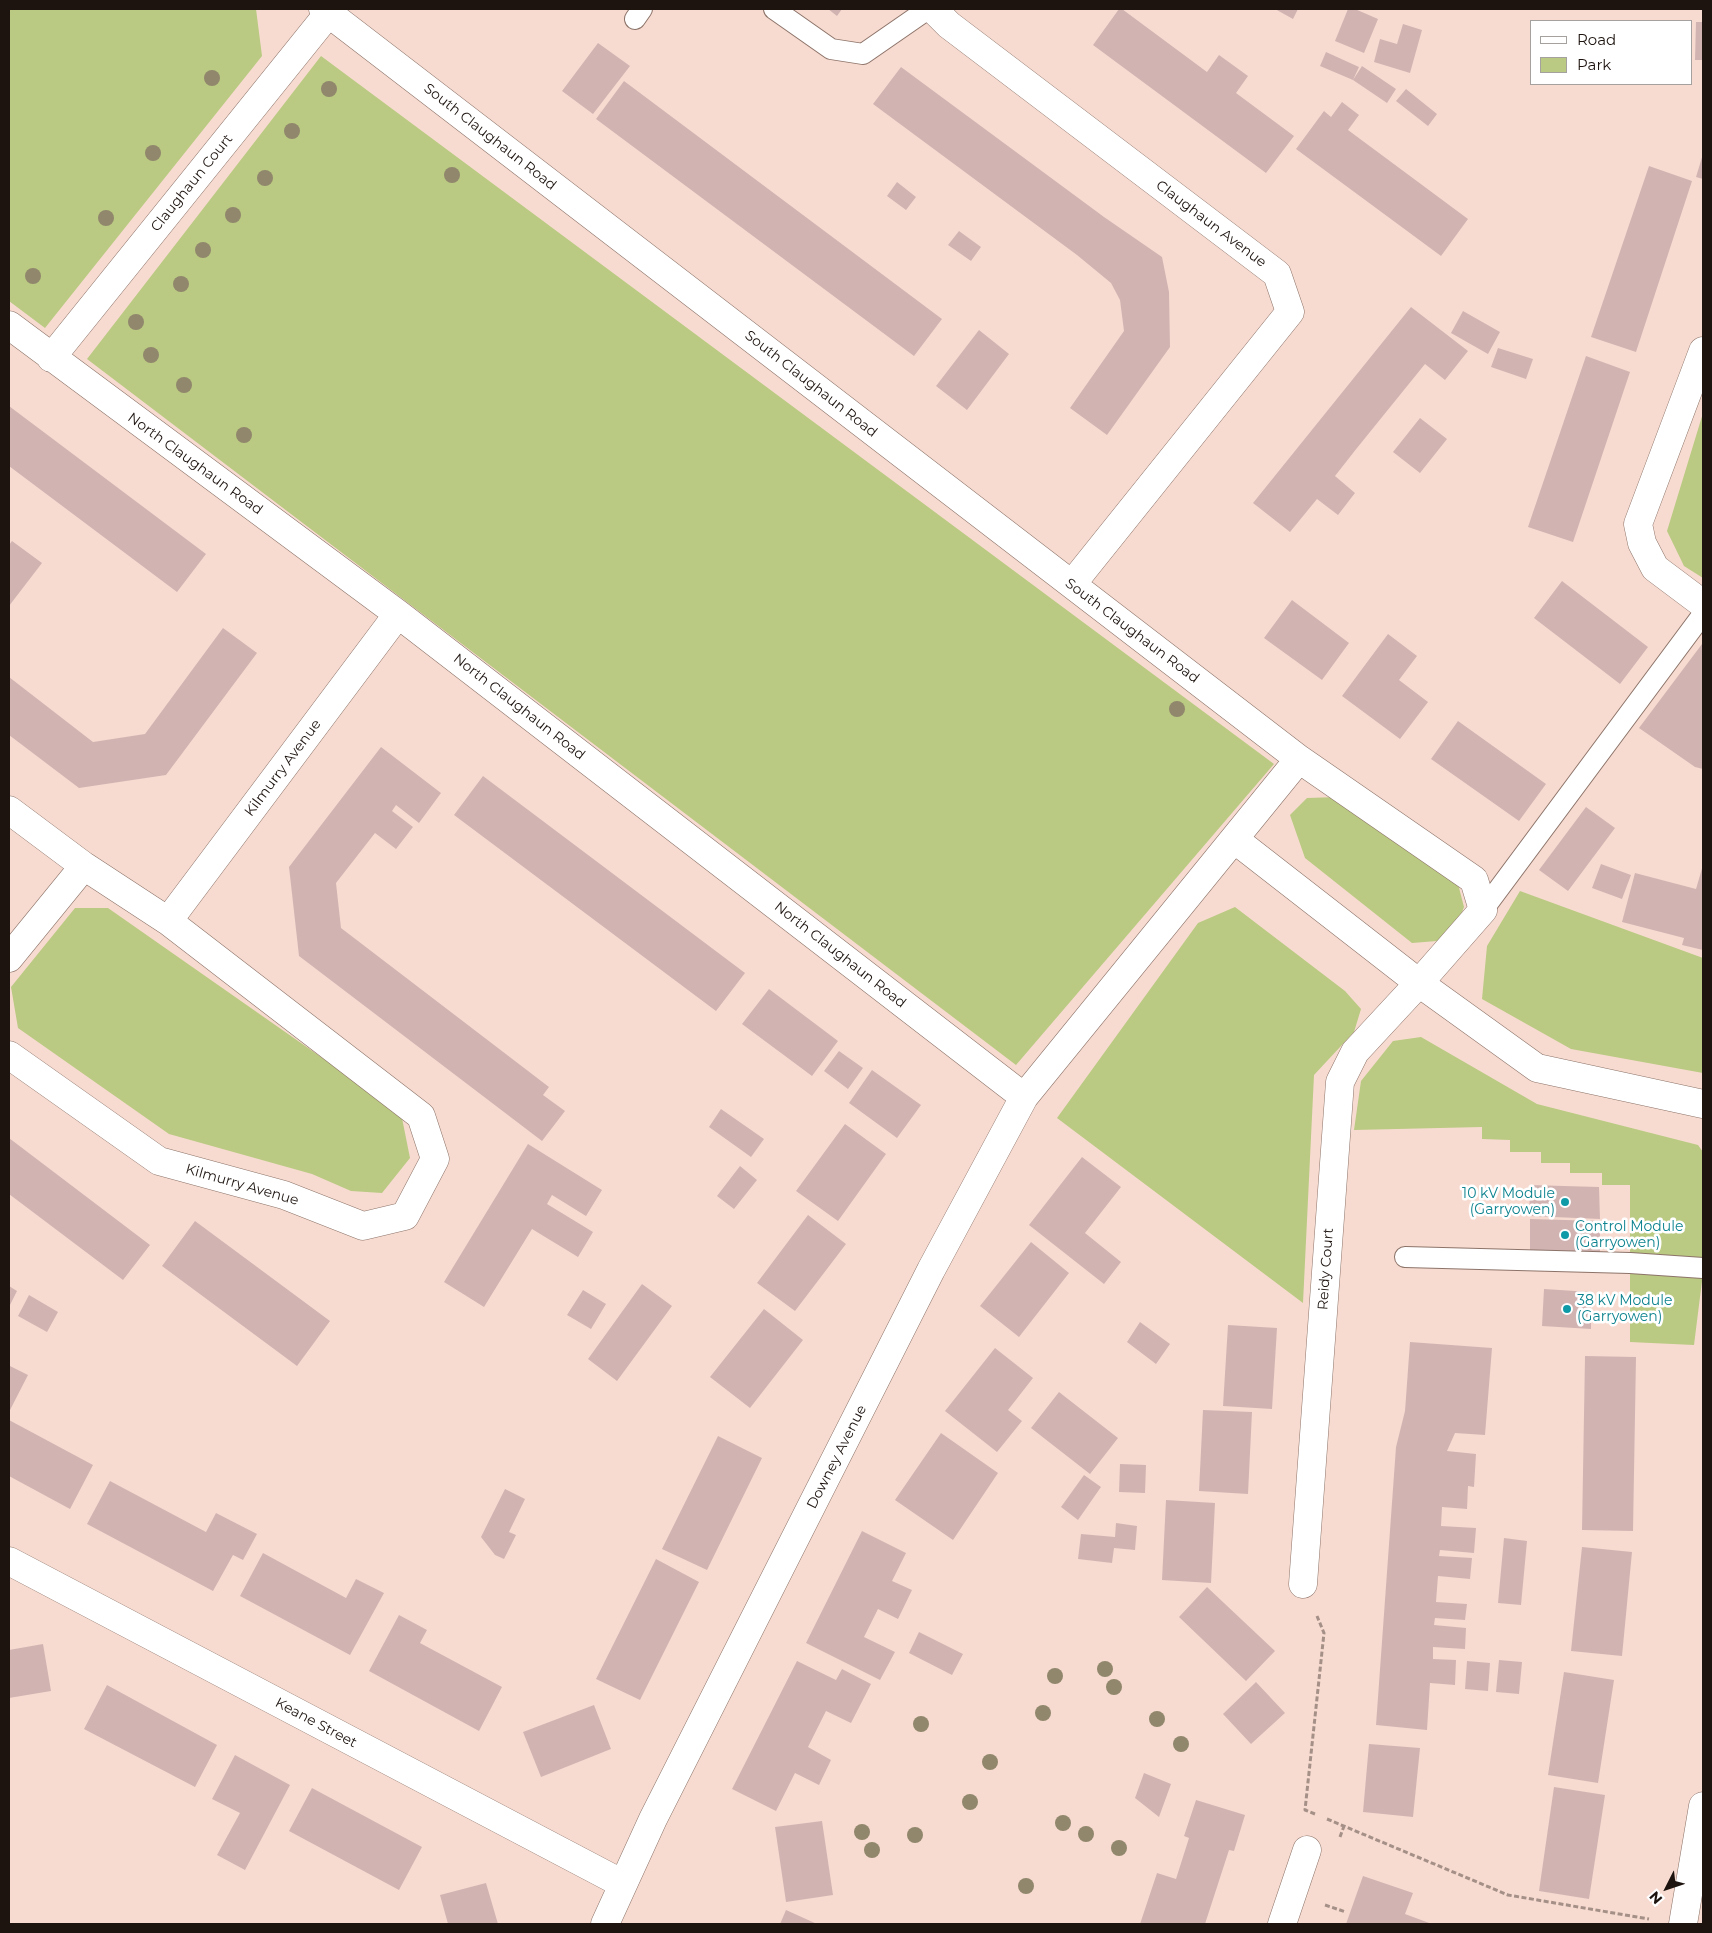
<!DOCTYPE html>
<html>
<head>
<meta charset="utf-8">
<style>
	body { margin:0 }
	#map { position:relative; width:1712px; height:1933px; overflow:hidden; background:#f7dbd0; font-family:Montserrat,sans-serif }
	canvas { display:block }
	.frame { position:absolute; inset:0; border:10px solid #1d1410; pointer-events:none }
	.legend { position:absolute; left:1530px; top:20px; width:162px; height:65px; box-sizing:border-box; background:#fff; border:1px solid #a5a19f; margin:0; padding:6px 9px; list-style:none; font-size:15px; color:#1d1410 }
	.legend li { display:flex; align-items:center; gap:10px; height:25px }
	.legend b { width:25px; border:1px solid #a5a19f }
	.north { position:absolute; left:1642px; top:1863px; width:50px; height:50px; -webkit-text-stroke:4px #fff; paint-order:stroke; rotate:229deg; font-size:14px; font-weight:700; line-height:20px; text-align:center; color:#1d1410 }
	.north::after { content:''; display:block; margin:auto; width:18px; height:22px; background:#1d1410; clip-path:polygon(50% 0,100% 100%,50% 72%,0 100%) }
</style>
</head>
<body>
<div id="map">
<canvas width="1712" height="1933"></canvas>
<div class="frame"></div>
<ul class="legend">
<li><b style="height:6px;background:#fff"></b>Road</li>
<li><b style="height:14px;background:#baca82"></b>Park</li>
</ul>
<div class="north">N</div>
</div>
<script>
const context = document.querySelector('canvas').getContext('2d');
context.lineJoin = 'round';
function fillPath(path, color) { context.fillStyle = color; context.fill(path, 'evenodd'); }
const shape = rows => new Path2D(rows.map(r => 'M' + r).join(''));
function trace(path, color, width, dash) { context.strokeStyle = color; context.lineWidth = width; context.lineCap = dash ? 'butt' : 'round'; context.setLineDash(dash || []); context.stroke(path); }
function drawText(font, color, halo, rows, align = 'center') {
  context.font = font + ' Montserrat,sans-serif'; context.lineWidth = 5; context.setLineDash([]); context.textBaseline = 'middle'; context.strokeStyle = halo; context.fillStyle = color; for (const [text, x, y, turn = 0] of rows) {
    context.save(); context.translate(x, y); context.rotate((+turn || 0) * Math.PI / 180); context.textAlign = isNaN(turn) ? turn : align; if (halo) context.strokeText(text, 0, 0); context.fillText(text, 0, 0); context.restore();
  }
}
fillPath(shape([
	[9,9,256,9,262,56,45,328,9,301],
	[321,56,1274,764,1016,1065,87,359],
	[1703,413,1703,578,1684,566,1667,531],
	[1339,797,1458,884,1464,907,1455,931,1437,941,1412,943,1305,858,1290,815,1307,798],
	[1520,891,1703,958,1703,1073,1571,1049,1482,999,1487,946],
	[1235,907,1345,991,1361,1009,1354,1032,1314,1075,1303,1303,1057,1118,1198,923],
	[75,908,108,908,401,1113,410,1158,382,1193,351,1191,312,1174,169,1134,18,1028,11,987],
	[1421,1037,1537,1104,1698,1145,1703,1152,1703,1273,1694,1345,1630,1342,1630,1185,1602,1185,1602,1173,1570,1173,1570,1163,1541,1163,1541,1152,1510,1152,1510,1140,1482,1139,1482,1127,1354,1130,1361,1081,1393,1041]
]), '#baca82');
fillPath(shape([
	[828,9,842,9,837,16],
	[1119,9,1122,9,1207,72,1219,55,1248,76,1236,93,1294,136,1266,173,1093,45],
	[1275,9,1298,9,1293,19],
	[1348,9,1355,9,1378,19,1364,53,1335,41],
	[1696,22,1703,22,1703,60,1695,60],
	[1403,24,1422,30,1410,73,1374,62,1380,39,1397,44],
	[598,43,630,66,593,114,562,91],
	[1326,52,1359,67,1353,80,1362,66,1396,89,1387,103,1353,80,1320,66],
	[901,67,1104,217,1162,257,1169,292,1170,347,1107,435,1070,408,1124,331,1120,300,1111,283,1077,255,873,104],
	[624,81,942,319,914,356,596,119],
	[1406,89,1437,114,1428,126,1396,101],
	[1342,102,1359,115,1348,130,1468,219,1441,256,1296,149,1324,111,1331,117],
	[1703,154,1703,179,1696,177],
	[1649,166,1692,181,1636,352,1591,337],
	[897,182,916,197,906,210,887,196],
	[959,231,981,247,971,261,948,245],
	[1411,307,1468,351,1445,380,1425,364,1357,448,1335,476,1355,493,1338,515,1317,499,1290,532,1253,503],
	[1463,311,1500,332,1488,354,1451,333],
	[979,330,1009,354,967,410,936,386],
	[1498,348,1533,359,1526,379,1491,367],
	[1586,356,1630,372,1573,542,1528,527],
	[9,406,206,554,177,592,9,466],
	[1420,418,1447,439,1420,473,1393,452],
	[12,541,42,563,9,606,9,545],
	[1562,581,1648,647,1620,684,1534,618],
	[1292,600,1349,643,1322,680,1264,638],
	[223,628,257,653,166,775,79,788,9,735,9,677,93,742,145,734],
	[1388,634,1417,656,1399,680,1428,702,1400,739,1342,696],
	[1702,644,1703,645,1703,769,1695,767,1639,728],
	[1458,721,1546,784,1519,821,1431,759],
	[381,747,441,793,419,823,396,805,392,811,413,827,396,849,375,833,336,883,341,928,549,1087,543,1095,565,1111,542,1141,299,956,289,867],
	[483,776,745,973,716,1011,454,815],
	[1586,807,1615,828,1568,891,1539,870],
	[1601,864,1631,875,1622,899,1592,888],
	[1703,865,1703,950,1682,945,1684,938,1622,922,1635,873,1696,889],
	[769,989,838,1041,812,1076,742,1024],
	[839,1051,863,1068,848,1089,824,1071],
	[872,1070,921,1105,897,1138,849,1103],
	[721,1109,764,1139,751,1157,709,1127],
	[845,1124,886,1154,838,1221,796,1191],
	[9,1138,150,1245,123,1280,9,1194],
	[528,1144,602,1190,586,1216,552,1195,547,1204,593,1232,578,1257,532,1229,484,1307,444,1282],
	[1082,1157,1121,1187,1085,1233,1121,1262,1104,1284,1029,1225],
	[740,1166,757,1180,734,1209,717,1196],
	[1529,1185,1599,1187,1600,1219,1530,1216],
	[808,1215,846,1244,795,1311,757,1283],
	[1530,1219,1600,1221,1600,1253,1530,1250],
	[195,1221,330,1321,297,1366,162,1266],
	[1031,1242,1069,1273,1019,1337,980,1306],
	[642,1284,672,1306,617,1381,588,1359],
	[9,1286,17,1291,9,1307],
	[1544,1289,1591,1292,1591,1329,1542,1326],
	[583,1290,606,1304,591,1329,567,1315],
	[29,1295,58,1312,47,1332,18,1316],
	[764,1309,803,1340,750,1408,710,1377],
	[1140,1322,1170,1344,1156,1364,1127,1342],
	[1228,1325,1277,1328,1272,1409,1223,1406],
	[1410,1342,1492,1348,1485,1435,1455,1433,1447,1451,1476,1454,1474,1487,1468,1486,1467,1509,1442,1507,1441,1526,1476,1528,1474,1553,1440,1550,1439,1556,1472,1558,1470,1579,1438,1576,1436,1602,1467,1604,1465,1620,1435,1618,1434,1625,1466,1628,1465,1649,1433,1647,1433,1659,1456,1660,1455,1685,1430,1683,1427,1730,1376,1725,1396,1447,1405,1411],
	[995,1348,1033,1378,1008,1410,1022,1421,997,1452,945,1411],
	[1585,1356,1636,1357,1633,1531,1582,1530],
	[10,1366,28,1375,9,1412,9,1369],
	[1059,1392,1118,1438,1090,1474,1031,1428],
	[1203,1410,1252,1412,1248,1494,1199,1491],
	[9,1420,93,1465,70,1509,9,1476],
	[941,1433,998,1473,953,1540,895,1500],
	[718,1436,762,1458,707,1570,662,1549],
	[1120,1464,1146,1465,1145,1493,1119,1492],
	[1084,1475,1101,1487,1078,1520,1061,1507],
	[110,1481,206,1532,216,1513,257,1534,243,1560,233,1555,213,1591,87,1524],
	[505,1489,525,1499,509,1532,516,1535,504,1559,495,1555,481,1537],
	[1166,1500,1215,1503,1211,1583,1162,1580],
	[1116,1523,1137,1526,1135,1550,1114,1548,1112,1563,1078,1559,1081,1534,1115,1537],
	[862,1531,906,1553,892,1581,912,1590,898,1619,878,1609,864,1637,895,1652,880,1680,806,1643],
	[1504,1538,1527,1541,1521,1605,1498,1603],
	[1582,1547,1632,1552,1622,1656,1571,1651],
	[263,1553,346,1598,356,1579,384,1593,350,1655,240,1596],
	[656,1559,699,1582,640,1700,596,1679],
	[1207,1587,1275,1651,1246,1681,1179,1617],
	[399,1615,427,1630,420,1643,502,1687,479,1731,369,1671],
	[919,1632,963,1654,952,1675,909,1653],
	[43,1644,51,1691,9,1698,9,1650],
	[1499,1660,1522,1662,1519,1694,1496,1692],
	[797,1661,836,1680,842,1669,871,1684,851,1723,826,1711,808,1747,831,1760,819,1785,795,1773,776,1811,732,1789],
	[1467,1661,1490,1663,1488,1691,1465,1689],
	[1564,1672,1614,1680,1598,1783,1548,1775],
	[1256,1682,1285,1713,1251,1744,1223,1714],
	[107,1685,217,1745,195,1787,84,1729],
	[594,1705,611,1749,541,1777,523,1732],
	[1369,1744,1420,1748,1413,1817,1363,1812],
	[235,1755,290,1785,245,1870,217,1855,240,1813,212,1799],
	[1144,1773,1171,1784,1159,1817,1135,1798],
	[1554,1787,1605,1795,1589,1899,1539,1891],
	[312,1788,422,1847,399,1890,289,1831],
	[1196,1800,1245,1815,1234,1851,1229,1850,1205,1924,1140,1924,1157,1873,1176,1879,1189,1838,1184,1836],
	[822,1821,833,1895,786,1902,775,1827],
	[1363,1876,1413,1893,1405,1914,1432,1924,1346,1924],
	[486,1883,498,1924,448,1924,440,1895],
	[786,1910,817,1924,780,1924]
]), '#d1b4b2');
const lane = shape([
	[774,9,831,49,863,54,928,9],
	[635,19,642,9],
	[1483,910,1703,614],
	[1405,1257,1630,1263,1703,1268]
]);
const street = shape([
	[323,9,1299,759,1474,880,1483,910,1419,983,1537,1068,1703,1104],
	[933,9,949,25,1277,274,1290,312,1072,584],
	[9,325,398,614,1024,1097],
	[1703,351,1638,524,1642,543,1655,568,1703,604],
	[51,358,332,9],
	[9,810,84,866,168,921,398,614],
	[1234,839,1419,983,1355,1052,1340,1082,1303,1584],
	[9,958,84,866],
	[9,1055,159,1161,284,1195,363,1226,405,1216,435,1159,421,1116,168,921],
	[9,1561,623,1884],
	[605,1924,653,1819,931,1270,1024,1097,1299,759],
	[1282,1924,1307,1850],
	[1683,1924,1703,1806]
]);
trace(lane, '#8c7369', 22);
trace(street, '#8c7369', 29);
trace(shape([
	[1315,1814,1305,1810,1324,1633,1317,1616],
	[1327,1819,1508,1895,1649,1919],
	[1340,1837,1344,1826],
	[1325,1905,1346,1912]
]), '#a59088', 3, [5, 2.5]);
trace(lane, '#fff', 20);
trace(street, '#fff', 28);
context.fillStyle = '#90876c';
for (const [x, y] of [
	[212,78],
	[329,89],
	[292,131],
	[153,153],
	[452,175],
	[265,178],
	[233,215],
	[106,218],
	[203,250],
	[33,276],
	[181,284],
	[136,322],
	[151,355],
	[184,385],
	[244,435],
	[1177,709],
	[1105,1669],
	[1055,1676],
	[1114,1687],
	[1043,1713],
	[1157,1719],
	[921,1724],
	[1181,1744],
	[990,1762],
	[970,1802],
	[1063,1823],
	[862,1832],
	[1086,1834],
	[915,1835],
	[1119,1848],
	[872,1850],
	[1026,1886]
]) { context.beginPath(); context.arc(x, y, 8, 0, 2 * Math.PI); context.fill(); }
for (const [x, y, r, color] of [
	[1565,1202,5,"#0f9aa8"],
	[1565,1235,5,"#0f9aa8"],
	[1567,1309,5,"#0f9aa8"]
]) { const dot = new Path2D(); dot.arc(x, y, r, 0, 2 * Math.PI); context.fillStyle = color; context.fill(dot); trace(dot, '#fff', 2); }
drawText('14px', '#1d1410', '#fff', [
	["South Claughaun Road",490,137,38],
	["Claughaun Court",192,183,-51],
	["Claughaun Avenue",1211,224,37],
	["South Claughaun Road",811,384,38],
	["North Claughaun Road",195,464,36],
	["South Claughaun Road",1132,631,37],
	["North Claughaun Road",519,707,38],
	["Kilmurry Avenue",283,768,-53],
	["North Claughaun Road",840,955,38],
	["Kilmurry Avenue",242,1185,16],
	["Reidy Court",1326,1269,-86],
	["Downey Avenue",837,1457,-63],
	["Keane Street",316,1723,28]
]);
drawText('14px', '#0d838f', '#fff', [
	["10 kV Module",1555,1194,"right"],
	["(Garryowen)",1555,1210,"right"],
	["Control Module",1575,1227],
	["(Garryowen)",1575,1243],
	["38 kV Module",1577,1301],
	["(Garryowen)",1577,1317]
], 'left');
</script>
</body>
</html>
